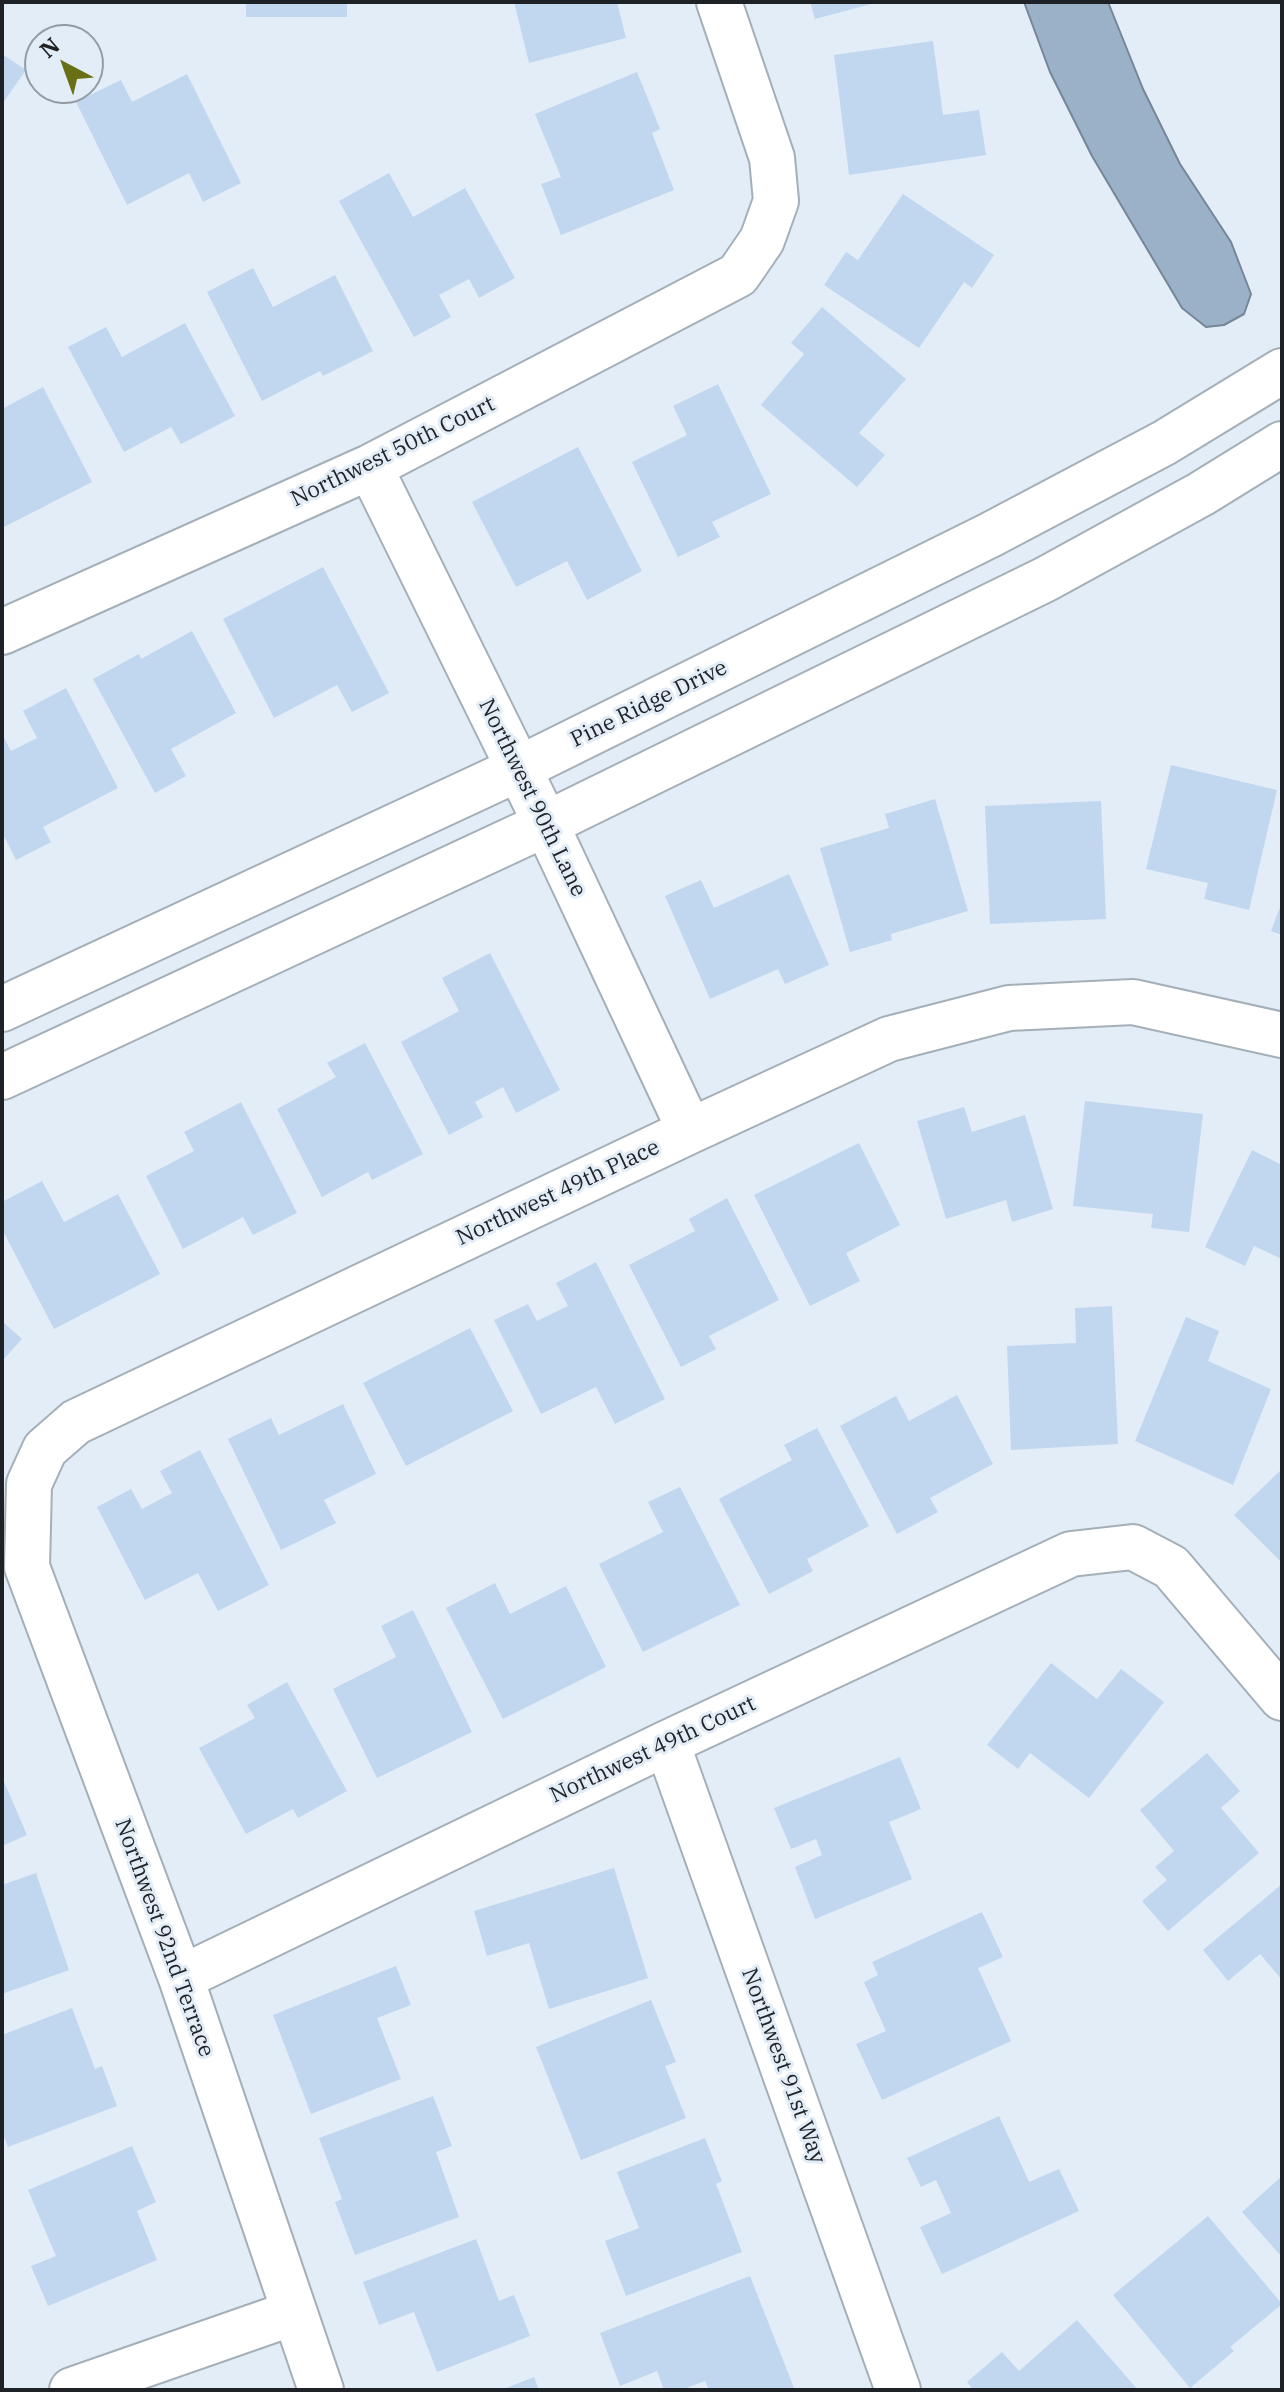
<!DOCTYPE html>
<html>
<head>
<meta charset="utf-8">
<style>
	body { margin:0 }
	#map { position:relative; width:1284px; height:2392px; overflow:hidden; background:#e3edf7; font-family:"IBM Plex Serif",serif }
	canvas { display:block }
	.frame { position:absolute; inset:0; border:4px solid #1e2226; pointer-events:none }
	.north { position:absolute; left:24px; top:24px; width:80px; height:80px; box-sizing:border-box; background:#e3edf7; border:2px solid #949ca3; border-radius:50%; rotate:319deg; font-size:22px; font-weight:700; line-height:32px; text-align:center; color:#1e2226 }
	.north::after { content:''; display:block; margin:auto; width:28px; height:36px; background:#696f14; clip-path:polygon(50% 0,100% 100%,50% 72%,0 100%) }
</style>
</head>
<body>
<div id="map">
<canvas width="1284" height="2392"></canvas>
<div class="frame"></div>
<div class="north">N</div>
</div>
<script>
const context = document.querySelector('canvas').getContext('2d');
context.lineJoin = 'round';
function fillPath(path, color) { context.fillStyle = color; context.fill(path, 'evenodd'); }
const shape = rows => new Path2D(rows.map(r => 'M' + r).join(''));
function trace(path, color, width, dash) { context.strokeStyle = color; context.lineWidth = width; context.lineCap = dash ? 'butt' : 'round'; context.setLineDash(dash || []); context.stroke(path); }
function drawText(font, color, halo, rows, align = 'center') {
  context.font = font + ' "IBM Plex Serif",serif'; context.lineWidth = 6; context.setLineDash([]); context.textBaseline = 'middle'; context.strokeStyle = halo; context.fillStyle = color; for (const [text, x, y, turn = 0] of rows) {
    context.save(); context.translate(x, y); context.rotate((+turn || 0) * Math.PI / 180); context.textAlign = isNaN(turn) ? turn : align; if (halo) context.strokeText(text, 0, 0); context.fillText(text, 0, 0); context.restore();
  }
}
const water = shape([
	[1024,2,1108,2,1143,89,1180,164,1231,242,1251,294,1244,314,1224,325,1206,327,1182,308,1092,156,1050,72,1024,2]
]);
fillPath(water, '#9ab1c8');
trace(water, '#758697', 2);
fillPath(shape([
	[246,2,347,2,347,17,246,17],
	[514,2,617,2,626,38,529,63],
	[810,2,874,2,875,3,815,19],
	[933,41,943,115,979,110,986,155,849,175,834,55],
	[2,54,26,70,2,104],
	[637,72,660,129,652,133,674,190,561,235,541,184,561,177,535,114],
	[187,74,241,183,203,202,189,173,127,205,76,102,121,80,132,102],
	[389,173,413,217,465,188,515,278,479,298,469,279,439,295,451,317,414,337,339,201],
	[903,194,994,255,972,288,964,282,919,348,824,285,846,252,858,260],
	[253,268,273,307,335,275,373,351,323,376,320,371,262,401,207,292],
	[822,307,906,379,859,433,885,455,857,487,761,405,804,354,791,343],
	[185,323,235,416,181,444,171,427,124,452,68,347,106,327,122,357],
	[718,384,771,494,712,522,720,537,678,557,632,462,687,435,673,406],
	[43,387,92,482,2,528,2,409],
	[578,447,642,571,587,600,567,561,516,587,472,502],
	[323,567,389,693,352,712,337,685,274,718,223,619],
	[192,631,236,713,171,749,186,776,155,793,93,679,139,654,141,659],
	[66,688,118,788,43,827,51,842,16,860,2,832,2,734,11,751,37,738,23,711],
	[1171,765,1277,790,1249,910,1204,899,1208,883,1146,869],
	[935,799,968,911,891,934,892,940,850,952,820,848,889,828,885,814],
	[1101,801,1106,919,990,924,985,806],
	[789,874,829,965,785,984,778,969,710,999,665,896,701,880,714,908],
	[1282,902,1282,935,1271,931],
	[490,953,560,1090,516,1113,503,1087,475,1102,483,1117,449,1135,401,1042,459,1011,442,978],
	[365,1043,423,1154,372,1180,368,1172,322,1197,277,1109,336,1077,327,1063],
	[1085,1101,1203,1114,1189,1232,1151,1228,1153,1214,1073,1206],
	[241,1102,297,1213,253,1235,243,1217,183,1249,146,1176,194,1151,184,1132],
	[964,1107,972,1132,1025,1115,1053,1209,1012,1222,1006,1200,946,1219,917,1121],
	[859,1143,900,1225,846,1253,860,1281,810,1306,754,1195],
	[1252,1150,1282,1165,1282,1259,1254,1246,1245,1266,1205,1247],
	[42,1181,64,1222,118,1194,160,1274,54,1329,2,1229,2,1202],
	[727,1198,779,1300,709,1336,716,1349,681,1367,629,1265,695,1231,689,1219],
	[596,1262,665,1399,615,1424,596,1387,541,1414,494,1320,528,1304,537,1321,568,1306,556,1283],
	[1112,1306,1118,1444,1011,1450,1007,1346,1076,1343,1075,1308],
	[1186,1317,1219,1331,1208,1361,1271,1389,1233,1485,1135,1441],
	[2,1321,22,1339,2,1361],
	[470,1328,513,1411,406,1466,363,1383],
	[957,1395,993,1464,930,1498,938,1512,897,1534,840,1426,896,1396,909,1421],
	[343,1404,376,1474,324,1500,336,1523,281,1550,228,1439,271,1418,279,1435],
	[817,1428,869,1526,807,1559,813,1571,769,1594,719,1499,792,1460,784,1445],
	[200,1450,269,1585,218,1611,198,1573,145,1600,97,1507,131,1489,142,1509,172,1493,160,1471],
	[1282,1469,1282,1563,1234,1515],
	[680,1487,740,1605,643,1652,599,1564,663,1532,648,1502],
	[495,1583,510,1614,566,1586,606,1667,503,1719,446,1608],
	[413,1610,472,1732,377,1778,333,1689,396,1657,381,1626],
	[1051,1663,1097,1699,1121,1669,1164,1702,1089,1798,1030,1753,1018,1769,987,1745],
	[287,1682,347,1791,298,1818,293,1809,246,1834,199,1748,255,1718,247,1705],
	[1207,1753,1240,1791,1221,1808,1259,1853,1168,1931,1142,1901,1167,1880,1155,1867,1174,1851,1140,1810],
	[900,1757,921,1809,889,1822,912,1879,815,1919,795,1867,822,1855,816,1839,791,1849,774,1808],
	[2,1777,27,1835,2,1846],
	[614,1868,648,1978,549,2009,529,1943,487,1956,474,1911],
	[36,1873,69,1970,2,1994,2,1885],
	[1282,1884,1282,1980,1260,1954,1228,1981,1203,1950],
	[982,1912,1003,1957,978,1968,1011,2041,882,2100,856,2044,886,2031,864,1982,878,1975,872,1962],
	[396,1966,411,2005,377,2018,401,2079,311,2114,273,2015],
	[651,2000,676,2062,665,2066,686,2118,581,2160,536,2047],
	[72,2008,95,2069,102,2066,117,2106,8,2147,2,2132,2,2035],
	[433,2096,452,2146,436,2152,459,2217,355,2255,335,2202,342,2199,319,2138],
	[999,2116,1029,2182,1059,2169,1079,2211,942,2274,920,2227,951,2213,936,2180,921,2187,907,2158],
	[705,2138,722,2181,716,2184,742,2252,626,2296,605,2241,639,2228,617,2172],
	[132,2146,156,2202,137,2211,157,2260,48,2306,31,2266,56,2256,28,2190],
	[1282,2176,1282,2257,1242,2212],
	[1208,2216,1282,2304,1230,2347,1234,2351,1190,2388,1113,2295],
	[476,2239,499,2301,514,2295,530,2336,437,2372,414,2312,379,2325,363,2282],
	[750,2276,794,2388,709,2390,705,2381,681,2390,664,2390,657,2371,620,2386,600,2333],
	[1077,2320,1138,2390,973,2390,967,2382,1002,2352,1019,2371],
	[534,2377,539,2390,501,2390]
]), '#c0d7ef');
const minor = shape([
	[370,467,546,824,690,1131],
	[2,632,370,467,738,275,762,240,776,201,772,158,719,2],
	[2,1009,518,769,990,535,1164,443,1282,371],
	[2,1077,546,824,1046,579,1201,494,1282,444],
	[667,1743,898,2390],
	[181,1978,667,1743,1071,1554,1133,1547,1171,1567,1282,1698],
	[72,2390,293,2313],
	[321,2390,181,1978,27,1567,29,1484,45,1449,76,1422,690,1131,889,1039,1009,1008,1133,1002,1282,1035]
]);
trace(minor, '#a5afb8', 48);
trace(minor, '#fff', 44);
drawText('22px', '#1e2226', '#e3edf7', [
	["Northwest 50th Court",393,452,-26],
	["Pine Ridge Drive",649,704,-26],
	["Northwest 90th Lane",532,798,64],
	["Northwest 49th Place",558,1193,-25],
	["Northwest 49th Court",653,1750,-25],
	["Northwest 92nd Terrace",164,1938,70],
	["Northwest 91st Way",783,2066,70]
]);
</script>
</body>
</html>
